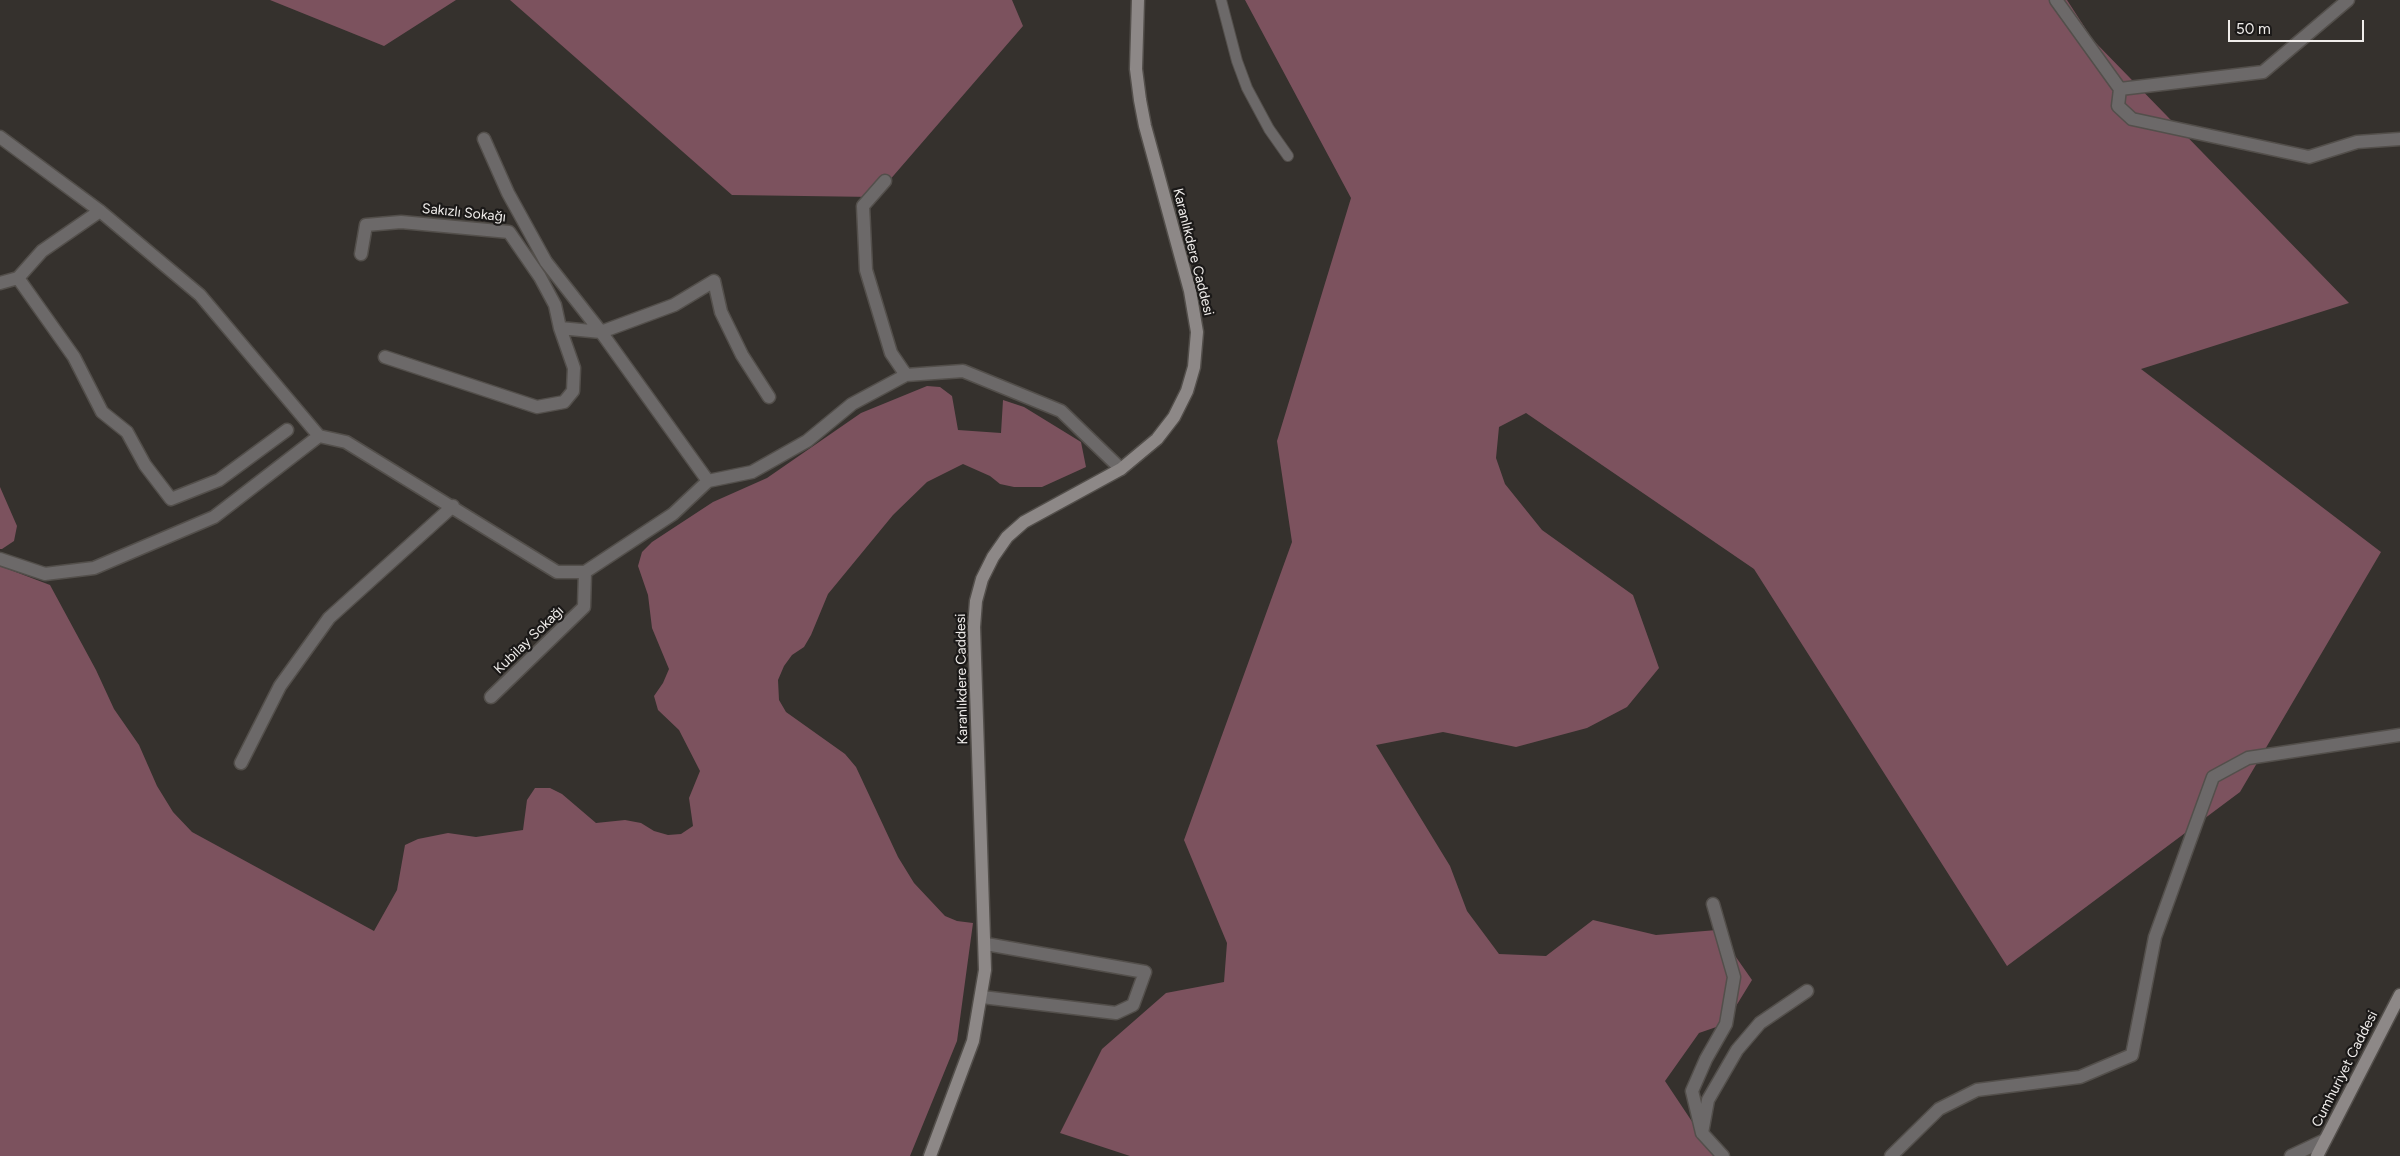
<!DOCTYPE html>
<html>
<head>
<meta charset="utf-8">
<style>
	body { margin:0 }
	#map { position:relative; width:2400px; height:1156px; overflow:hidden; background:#35312d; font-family:Figtree,sans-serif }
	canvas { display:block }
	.scale { position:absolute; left:2228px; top:20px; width:136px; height:22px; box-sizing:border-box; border:2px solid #f0edeb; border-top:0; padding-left:6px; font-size:15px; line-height:18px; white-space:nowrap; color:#f0edeb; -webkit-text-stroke:4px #1b1918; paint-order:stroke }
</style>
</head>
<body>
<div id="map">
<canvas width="2400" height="1156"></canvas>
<div class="scale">50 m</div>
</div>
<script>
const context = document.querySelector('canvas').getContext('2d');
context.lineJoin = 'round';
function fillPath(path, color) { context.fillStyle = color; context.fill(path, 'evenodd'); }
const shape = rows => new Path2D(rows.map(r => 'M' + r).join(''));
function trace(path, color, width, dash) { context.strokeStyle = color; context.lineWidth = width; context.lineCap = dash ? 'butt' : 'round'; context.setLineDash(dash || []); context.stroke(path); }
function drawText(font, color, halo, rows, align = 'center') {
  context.font = font + ' Figtree,sans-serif'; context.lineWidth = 4.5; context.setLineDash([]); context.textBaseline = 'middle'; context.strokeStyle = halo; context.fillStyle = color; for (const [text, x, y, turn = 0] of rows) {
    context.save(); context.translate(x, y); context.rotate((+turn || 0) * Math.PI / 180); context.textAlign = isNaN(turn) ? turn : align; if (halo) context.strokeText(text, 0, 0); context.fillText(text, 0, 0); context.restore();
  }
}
fillPath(shape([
	[270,0,456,0,384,46],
	[510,0,1012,0,1023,26,875,197,732,195],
	[1245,0,2067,0,2093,40,2349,303,2141,369,2381,552,2240,792,2007,966,1754,569,1526,413,1499,427,1496,458,1505,484,1542,530,1633,595,1659,668,1627,707,1587,728,1516,747,1443,732,1376,745,1450,866,1467,911,1499,954,1546,956,1593,920,1656,935,1717,930,1752,980,1725,1024,1699,1033,1665,1081,1715,1156,1130,1156,1060,1133,1102,1049,1166,993,1224,982,1227,943,1184,840,1292,542,1277,441,1351,198],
	[927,386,940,387,952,396,958,430,1001,433,1003,400,1024,407,1081,442,1086,467,1042,487,1014,487,1000,484,990,476,963,464,927,482,893,515,828,594,811,635,804,647,792,655,784,666,778,680,779,700,786,712,845,754,856,767,898,857,914,883,945,916,957,921,973,923,957,1041,910,1156,0,1156,0,566,50,585,96,670,114,709,139,745,157,786,173,812,192,832,374,931,397,890,405,845,418,839,448,833,476,837,523,830,527,800,535,788,550,788,562,794,596,823,625,820,641,823,654,831,668,835,681,834,693,826,689,798,700,771,679,730,658,710,654,696,663,683,669,669,652,628,648,595,638,566,642,552,652,542,713,502,767,478,861,413],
	[0,487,17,526,14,541,2,549,0,549]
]), '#7c525e');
const lane = shape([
	[1221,0,1237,61,1247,88,1269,129,1288,156]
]);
const street = shape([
	[2056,0,2120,89,2263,72,2348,0],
	[2120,89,2118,106,2132,119,2309,157,2357,142,2400,139],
	[0,137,100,211,200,295,319,436,214,517,94,568,45,574,0,559],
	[484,139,508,193,546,262,601,332,708,481,752,472,807,441,852,404,906,375,963,371,1061,411,1121,469],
	[885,181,863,206,866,270,891,353,906,375],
	[361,254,366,225,401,222,509,232,540,277,555,305,560,328,574,368,573,391,564,402,537,407,385,357],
	[18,278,74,357,102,412,127,432,145,465,171,499,219,480,287,430],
	[0,283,18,278,42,251,100,211],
	[560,328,601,332,674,305,714,281,721,312,742,355,769,397],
	[319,436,346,442,557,572,585,572,673,514,708,481],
	[491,697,584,607,585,572],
	[241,763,280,686,329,618,453,506],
	[982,997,1116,1013,1133,1005,1145,972,986,944],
	[1702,1133,1692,1091,1706,1059,1726,1024,1734,977,1713,904],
	[1723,1156,1702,1133,1708,1100,1737,1050,1760,1023,1807,991],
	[1891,1156,1939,1109,1977,1090,2080,1077,2132,1055,2155,937,2213,777,2248,758,2400,735],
	[2291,1156,2325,1140]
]);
const secondary = shape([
	[930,1156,973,1041,985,970,974,627,976,601,982,579,993,557,1007,537,1024,522,1121,469,1157,439,1174,417,1187,391,1194,367,1197,332,1190,291,1145,126,1140,100,1136,69,1138,0],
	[2317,1156,2400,995]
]);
trace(lane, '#534f4b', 12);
trace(street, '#534f4b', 15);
trace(secondary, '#534f4b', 15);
trace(lane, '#6c6969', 10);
trace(street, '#6c6969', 12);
trace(secondary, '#8d8887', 12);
drawText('14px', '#f0edeb', '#1b1918', [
	["Sakızlı Sokağı",464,213,6],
	["Karanlıkdere Caddesi",1193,252,76],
	["Kubilay Sokağı",529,640,-44],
	["Karanlıkdere Caddesi",962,679,-91],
	["Cumhuriyet Caddesi",2345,1069,-63]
]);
</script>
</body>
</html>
